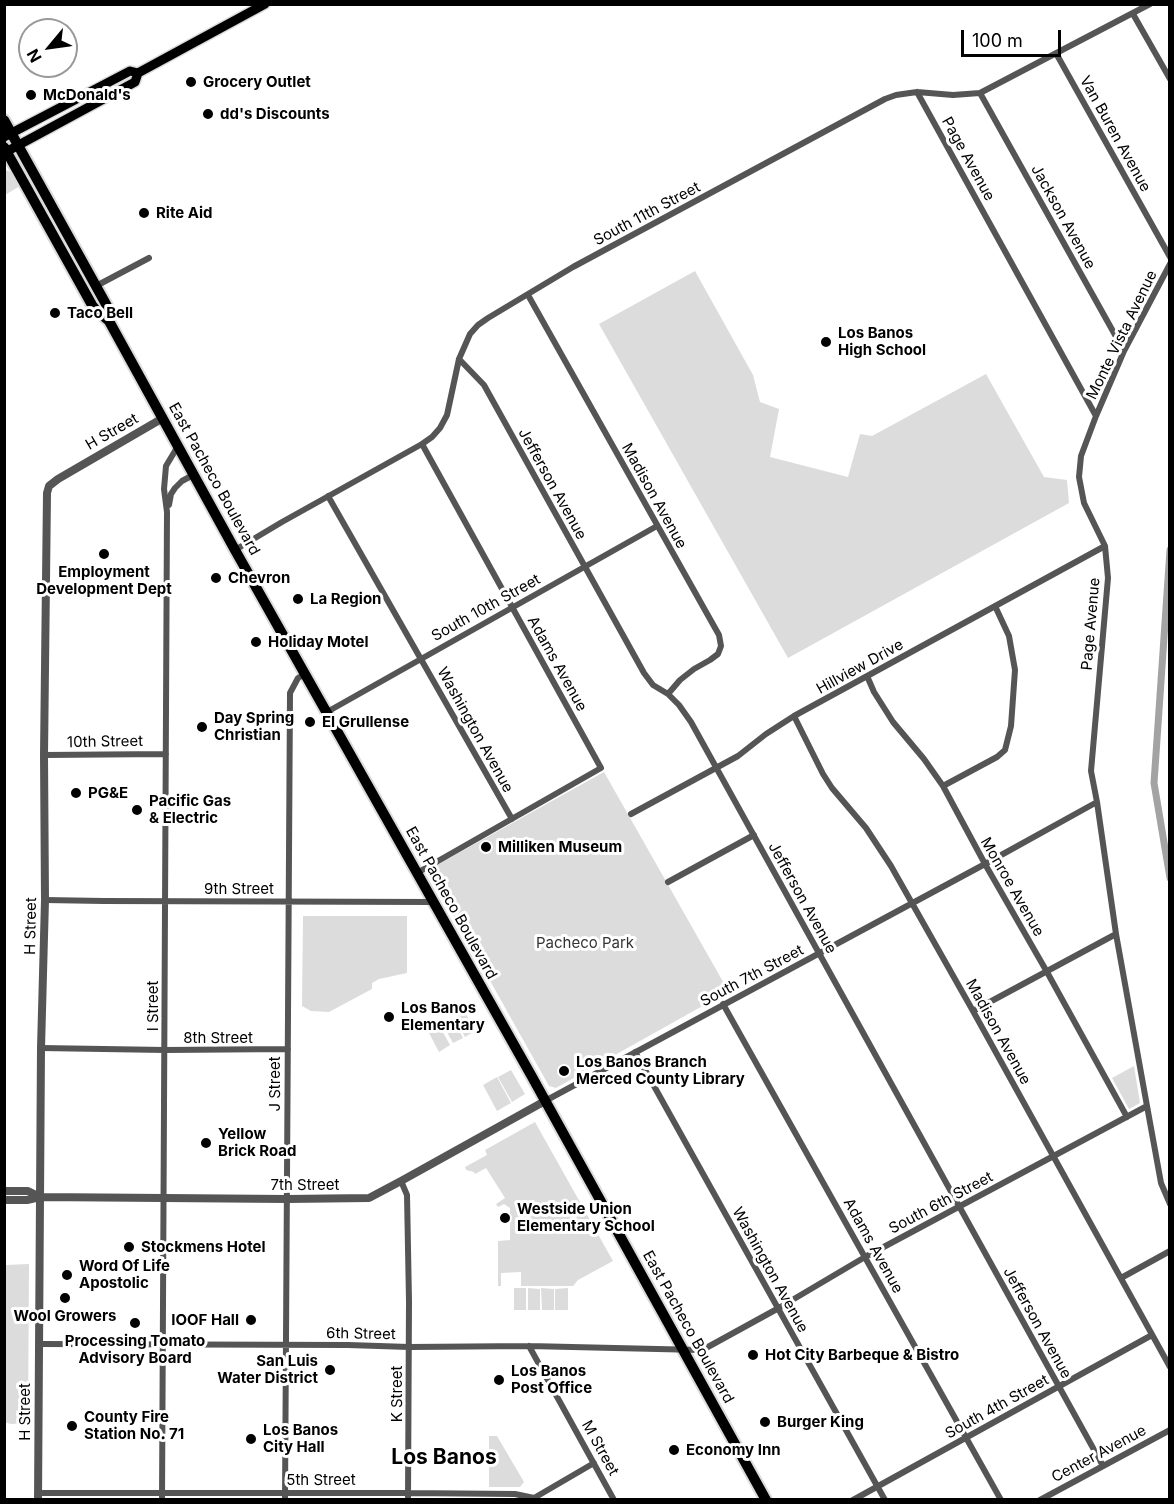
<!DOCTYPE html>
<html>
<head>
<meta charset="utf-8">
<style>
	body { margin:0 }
	#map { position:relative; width:1174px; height:1504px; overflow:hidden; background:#fff; font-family:Inter,sans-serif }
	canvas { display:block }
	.frame { position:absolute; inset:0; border:6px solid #000; pointer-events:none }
	.north { position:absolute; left:18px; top:18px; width:60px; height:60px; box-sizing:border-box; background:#fff; border:2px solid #999; border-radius:50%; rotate:241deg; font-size:16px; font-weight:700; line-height:24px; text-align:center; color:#000 }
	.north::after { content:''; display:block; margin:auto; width:21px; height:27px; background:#000; clip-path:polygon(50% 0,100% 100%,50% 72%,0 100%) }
	.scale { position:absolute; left:961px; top:30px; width:100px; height:27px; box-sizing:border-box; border:3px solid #000; border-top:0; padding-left:8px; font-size:18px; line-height:21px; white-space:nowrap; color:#000; -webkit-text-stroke:4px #fff; paint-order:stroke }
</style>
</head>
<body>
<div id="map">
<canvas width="1174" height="1504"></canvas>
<div class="frame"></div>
<div class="north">N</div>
<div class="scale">100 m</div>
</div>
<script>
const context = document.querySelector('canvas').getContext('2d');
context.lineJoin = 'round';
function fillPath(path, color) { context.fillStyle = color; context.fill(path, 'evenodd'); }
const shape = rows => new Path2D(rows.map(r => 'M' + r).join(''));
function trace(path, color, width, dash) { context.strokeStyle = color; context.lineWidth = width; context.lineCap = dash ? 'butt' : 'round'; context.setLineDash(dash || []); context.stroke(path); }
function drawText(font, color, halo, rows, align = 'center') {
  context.font = font + ' Inter,sans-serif'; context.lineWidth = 6; context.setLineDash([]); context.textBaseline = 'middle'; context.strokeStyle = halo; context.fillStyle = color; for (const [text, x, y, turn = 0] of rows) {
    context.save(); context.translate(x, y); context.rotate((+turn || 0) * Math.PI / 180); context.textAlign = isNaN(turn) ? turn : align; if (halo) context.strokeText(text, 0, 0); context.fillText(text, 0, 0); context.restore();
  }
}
fillPath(shape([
	[4,169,12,173,20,186,5,195],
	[695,271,753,375,760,402,779,409,770,457,848,477,860,434,872,436,986,374,1044,477,1067,480,1069,503,788,658,599,324],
	[604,772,730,994,715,999,556,1088,549,1086,428,870],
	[303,916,407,916,407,973,379,979,372,983,372,989,329,1012,311,1011,302,1006],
	[465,1012,475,1031,465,1037,454,1018],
	[453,1019,463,1038,453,1043,443,1025],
	[440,1027,450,1045,439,1052,429,1033],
	[1134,1066,1140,1103,1129,1109,1112,1078],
	[511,1070,525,1094,512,1102,498,1077],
	[497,1077,511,1103,497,1111,483,1085],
	[535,1122,613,1261,578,1280,573,1286,521,1286,521,1272,501,1273,501,1286,498,1286,498,1241,510,1240,510,1208,504,1204,498,1207,496,1204,505,1198,486,1168,475,1174,474,1172,466,1170,465,1167,487,1155,485,1150],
	[29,1264,28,1423,11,1424,4,1422,5,1265],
	[514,1288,526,1288,526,1310,514,1310],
	[528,1288,540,1289,540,1310,528,1310],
	[541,1288,554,1289,554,1310,542,1310],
	[568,1288,568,1310,555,1310,555,1289],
	[489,1436,497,1436,524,1482,520,1487,489,1487]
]), '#dcdcdc');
trace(shape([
	[1170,550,1154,783,1170,878]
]), '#a3a3a3', 7);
const primary = shape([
	[4,137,130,71,138,73],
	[4,153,135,82,138,73,265,4]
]);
const trunk = shape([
	[4,120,107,306,109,321,235,550,531,1075,766,1500],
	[4,147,92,305,96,310,109,321]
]);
trace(primary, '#dbdbdb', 12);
trace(trunk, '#dbdbdb', 14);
trace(shape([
	[1133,14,1170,79],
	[1057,55,1170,257],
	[917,92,1096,416,1081,456,1079,477,1084,503,1105,546,1108,578,1091,771,1097,802,1116,934,1147,1106,1161,1183,1170,1204],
	[980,93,1124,351],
	[96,286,149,258],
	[528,295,719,635,721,646,718,654,710,660,694,669,680,680,668,694],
	[459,359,484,385,644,673,653,685,668,694,679,705,691,722,1103,1466],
	[1096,416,1124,351,1170,264],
	[328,496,512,819],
	[169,505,171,494,175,488,182,481,195,474],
	[235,550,282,522,422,444,432,437,440,428,447,415,459,359,470,334,478,325,488,318,573,267,885,99,896,95,917,92,953,95,980,93,1150,4],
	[867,676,874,692,893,722,924,759,943,786,985,864,1047,972,1127,1117],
	[327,712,657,526],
	[794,716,823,774,832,788,866,828,891,866,973,1011,1170,1367],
	[44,755,166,754],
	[943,786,997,757,1005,750,1011,726,1015,670,1009,636,995,606],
	[631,814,738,756,766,734,794,716,1105,546],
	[417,873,601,768,422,444],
	[668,882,754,835],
	[45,900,104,901,433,902],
	[723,1004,1001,1500],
	[973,1011,1116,934],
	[41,1048,165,1050,288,1049],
	[635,1052,885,1500],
	[545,1101,985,864,1097,802],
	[401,1181,407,1195,409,1301,408,1500],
	[1121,1278,1170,1251],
	[39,1344,348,1345,409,1347,529,1346,700,1350,706,1348,777,1309,865,1257,1147,1106],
	[529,1346,614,1500],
	[38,1493,408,1493,515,1494,534,1498,594,1463],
	[162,1500,167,512,164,489,166,466,178,446],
	[285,1500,290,693,298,678,305,674],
	[853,1500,1152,1335],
	[1040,1500,1170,1430]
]), '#555', 6);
trace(shape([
	[4,1191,28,1191,40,1197],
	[4,1200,27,1200,40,1197,287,1199,369,1198,401,1181,545,1101],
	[38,1500,41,1048,45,900,44,755,47,493,49,486,58,479,163,418]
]), '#555', 8);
trace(primary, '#000', 9);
trace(trunk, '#000', 10);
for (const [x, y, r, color] of [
	[191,82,6,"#000"],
	[31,95,6,"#000"],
	[208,114,6,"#000"],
	[144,213,6,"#000"],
	[55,313,6,"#000"],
	[826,342,6,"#000"],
	[104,554,6,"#000"],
	[216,578,6,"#000"],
	[298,599,6,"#000"],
	[256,642,6,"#000"],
	[310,722,6,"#000"],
	[202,727,6,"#000"],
	[76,793,6,"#000"],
	[137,810,6,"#000"],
	[486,847,6,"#000"],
	[389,1017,6,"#000"],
	[564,1071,6,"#000"],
	[206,1143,6,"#000"],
	[505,1218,6,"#000"],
	[129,1247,6,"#000"],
	[67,1275,6,"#000"],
	[65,1298,6,"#000"],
	[251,1320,6,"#000"],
	[135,1323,6,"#000"],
	[753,1355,6,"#000"],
	[330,1370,6,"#000"],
	[499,1380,6,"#000"],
	[765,1422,6,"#000"],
	[72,1426,6,"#000"],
	[251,1439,6,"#000"],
	[674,1450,6,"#000"]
]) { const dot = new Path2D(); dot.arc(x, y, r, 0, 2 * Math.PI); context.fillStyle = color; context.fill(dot); trace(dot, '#fff', 2); }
drawText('bold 15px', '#000', '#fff', [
	["Grocery Outlet",203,82],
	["McDonald's",43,95],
	["dd's Discounts",220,114],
	["Rite Aid",156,213],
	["Taco Bell",67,313],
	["Los Banos",838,333],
	["High School",838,350],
	["Employment",104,572,"center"],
	["Development Dept",104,589,"center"],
	["Chevron",228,578],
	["La Region",310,599],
	["Holiday Motel",268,642],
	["Day Spring",214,718],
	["Christian",214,735],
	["El Grullense",322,722],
	["PG&E",88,793],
	["Pacific Gas",149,801],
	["& Electric",149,818],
	["Milliken Museum",498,847],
	["Los Banos",401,1008],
	["Elementary",401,1025],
	["Los Banos Branch",576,1062],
	["Merced County Library",576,1079],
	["Yellow",218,1134],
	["Brick Road",218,1151],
	["Westside Union",517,1209],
	["Elementary School",517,1226],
	["Stockmens Hotel",141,1247],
	["Word Of Life",79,1266],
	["Apostolic",79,1283],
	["Wool Growers",65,1316,"center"],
	["IOOF Hall",239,1320,"right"],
	["Processing Tomato",135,1341,"center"],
	["Advisory Board",135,1358,"center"],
	["Hot City Barbeque & Bistro",765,1355],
	["San Luis",318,1361,"right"],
	["Water District",318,1378,"right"],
	["Los Banos",511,1371],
	["Post Office",511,1388],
	["County Fire",84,1417],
	["Station No. 71",84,1434],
	["Burger King",777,1422],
	["Los Banos",263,1430],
	["City Hall",263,1447],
	["Economy Inn",686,1450]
], 'left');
drawText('15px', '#000', '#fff', [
	["Van Buren Avenue",1115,134,61],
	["Page Avenue",968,159,61],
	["South 11th Street",647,214,-28],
	["Jackson Avenue",1063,217,61],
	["Monte Vista Avenue",1122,335,-64],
	["H Street",112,432,-30],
	["East Pacheco Boulevard",214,479,61],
	["Jefferson Avenue",552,484,61],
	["Madison Avenue",654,496,61],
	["South 10th Street",486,608,-29],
	["Page Avenue",1091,624,-85],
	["Adams Avenue",557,664,61],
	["Hillview Drive",860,667,-29],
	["Washington Avenue",475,730,61],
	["10th Street",105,742,-1],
	["Monroe Avenue",1012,887,60],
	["9th Street",239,889],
	["Jefferson Avenue",802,898,61],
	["East Pacheco Boulevard",451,903,61],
	["H Street",31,926,-89],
	["South 7th Street",752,976,-28],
	["I Street",153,1006,-90],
	["Madison Avenue",998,1032,61],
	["8th Street",218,1038],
	["J Street",275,1084,-90],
	["7th Street",305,1185],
	["South 6th Street",941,1203,-28],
	["Adams Avenue",873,1246,61],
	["Washington Avenue",770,1270,61],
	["Jefferson Avenue",1037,1323,61],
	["East Pacheco Boulevard",688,1327,61],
	["6th Street",361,1334,1],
	["K Street",397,1394,-90],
	["South 4th Street",997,1407,-29],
	["H Street",25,1412,-90],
	["M Street",600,1448,61],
	["Center Avenue",1099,1454,-28],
	["5th Street",321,1480]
]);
drawText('15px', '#333', '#fff', [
	["Pacheco Park",585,943]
]);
drawText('bold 21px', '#000', '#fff', [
	["Los Banos",444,1458]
]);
</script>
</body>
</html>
